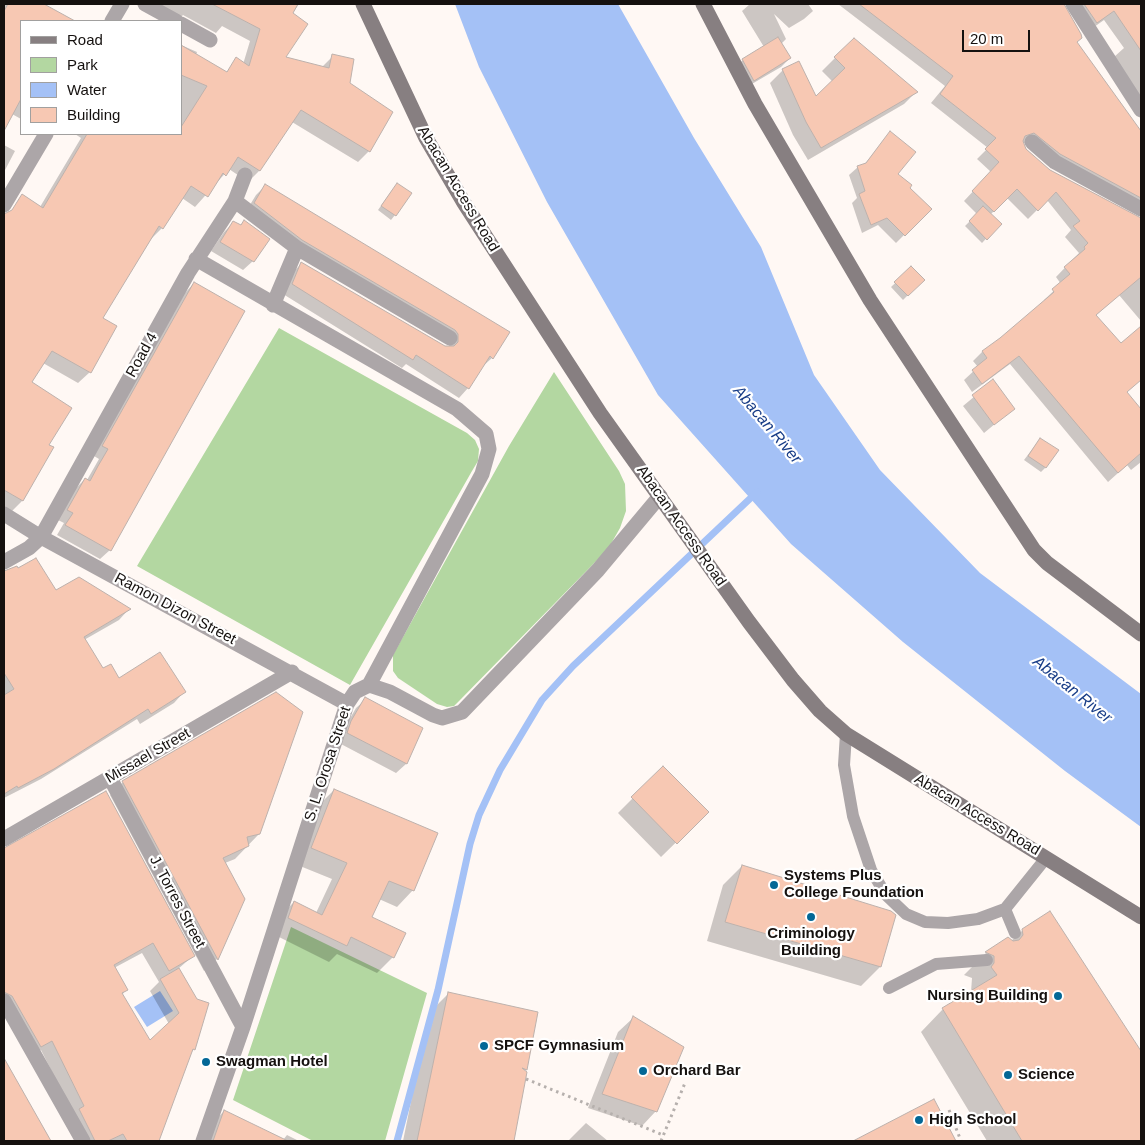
<!DOCTYPE html>
<html>
<head>
<meta charset="utf-8">
<style>
	body { margin:0 }
	#map { position:relative; width:1145px; height:1145px; overflow:hidden; background:#fff8f4; font-family:Arial,sans-serif }
	canvas { display:block }
	.frame { position:absolute; inset:0; border:5px solid #15110f; pointer-events:none }
	.legend { position:absolute; left:20px; top:20px; width:162px; height:115px; box-sizing:border-box; background:#fff; border:1px solid #a1a09f; margin:0; padding:6px 9px; list-style:none; font-size:15px; color:#15110f }
	.legend li { display:flex; align-items:center; gap:10px; height:25px }
	.legend b { width:25px; border:1px solid #a1a09f }
	.scale { position:absolute; left:962px; top:30px; width:68px; height:22px; box-sizing:border-box; border:2px solid #15110f; border-top:0; padding-left:6px; font-size:15px; line-height:18px; white-space:nowrap; color:#15110f; -webkit-text-stroke:4px #fff; paint-order:stroke }
</style>
</head>
<body>
<div id="map">
<canvas width="1145" height="1145"></canvas>
<div class="frame"></div>
<ul class="legend">
<li><b style="height:6px;background:#877f81"></b>Road</li>
<li><b style="height:14px;background:#b3d7a1"></b>Park</li>
<li><b style="height:14px;background:#a4c1f6"></b>Water</li>
<li><b style="height:14px;background:#f7c8b3"></b>Building</li>
</ul>
<div class="scale">20 m</div>
</div>
<script>
const context = document.querySelector('canvas').getContext('2d');
context.lineJoin = 'round';
function fillPath(path, color) { context.fillStyle = color; context.fill(path, 'evenodd'); }
const shape = rows => new Path2D(rows.map(r => 'M' + r).join(''));
function trace(path, color, width, dash) { context.strokeStyle = color; context.lineWidth = width; context.lineCap = dash ? 'butt' : 'round'; context.setLineDash(dash || []); context.stroke(path); }
function drawText(font, color, halo, rows, align = 'center') {
  context.font = font + ' Arial,sans-serif'; context.lineWidth = 4.5; context.setLineDash([]); context.textBaseline = 'middle'; context.strokeStyle = halo; context.fillStyle = color; for (const [text, x, y, turn = 0] of rows) {
    context.save(); context.translate(x, y); context.rotate((+turn || 0) * Math.PI / 180); context.textAlign = isNaN(turn) ? turn : align; if (halo) context.strokeText(text, 0, 0); context.fillText(text, 0, 0); context.restore();
  }
}
fillPath(shape([
	[279,328,467,433,475,440,479,449,478,461,472,471,350,685,137,566],
	[554,372,619,471,625,484,626,511,620,528,608,549,461,699,454,706,447,707,437,704,398,678,393,671,393,655,509,446],
	[291,927,427,993,385,1141,313,1141,233,1100]
]), '#b3d7a1');
fillPath(shape([
	[455,4,618,4,694,138,761,247,814,375,880,470,980,573,1141,694,1141,827,1065,771,903,642,791,544,658,395,547,202,479,67],
	[160,991,173,1011,147,1027,134,1007]
]), '#a4c1f6');
fillPath(shape([
	[4,4,41,4,60,14,56,21,21,21,21,119,12,114,4,128],
	[139,4,299,4,292,14,284,58,321,68,333,56,348,83,369,151,358,162,292,122,259,171,248,182,229,169,195,207,182,198,162,228,151,239,101,319,90,372,78,383,43,363,30,383,47,445,22,501,11,512,4,508,4,230,17,210,40,207,81,138,75,134,181,134,181,45,197,52,196,55,226,73,231,67,241,71,250,41,222,26,216,33,183,15,177,21],
	[750,4,808,4,813,11,804,19,789,28,774,14,786,39,781,44,790,58,781,67,745,88,734,68,743,60,764,47,742,11],
	[838,4,1056,4,1065,17,1076,43,1141,133,1141,217,1136,210,1029,144,1022,143,1022,145,1048,170,1141,219,1141,321,1119,295,1095,316,1120,345,1141,328,1141,361,1136,365,1141,371,1141,379,1126,393,1141,411,1141,462,1131,470,1127,465,1108,482,1010,364,972,392,964,380,978,367,973,361,982,352,1001,339,1045,301,1044,300,1061,284,1056,277,1079,253,1065,237,1071,230,1047,200,1028,219,1007,198,990,215,1000,224,982,243,965,226,977,214,964,201,991,172,977,159,988,148,931,103,945,86],
	[1070,4,1141,4,1141,97,1114,57,1124,48,1104,20,1087,32],
	[854,39,916,92,904,104,808,160,793,135,770,83,783,70,815,98,833,82,822,71],
	[890,133,897,174,930,209,896,243,878,225,862,233,852,203,857,198,849,175,858,167,864,165],
	[4,145,15,151,4,172],
	[265,186,492,358,482,367,468,388,459,398,406,364,402,368,283,294,292,273,302,263,445,347,449,347,449,344,245,213,256,195],
	[393,189,395,215,391,220,378,210],
	[244,221,253,261,243,270,211,251,224,232,234,222,240,226],
	[911,268,923,280,903,300,891,287],
	[194,283,110,550,100,559,57,535,64,523,58,520,75,489,85,479,87,480,99,459,94,456,185,293],
	[993,381,1013,409,984,433,963,406],
	[1040,439,1045,468,1041,472,1024,460],
	[4,572,55,592,129,609,119,620,84,640,102,670,119,680,184,692,174,703,140,724,137,719,41,779,4,798],
	[366,699,422,729,406,764,396,773,339,743,342,732,356,708],
	[663,768,707,812,661,857,618,813],
	[123,782,259,834,235,859,225,863,243,900,217,959,204,971,110,795],
	[334,790,413,890,397,907,379,899,370,917,393,957,377,973,337,954,329,962,273,934,278,918,294,902,316,913,332,879,295,864,318,806],
	[9,848,193,956,178,969,194,1049,191,1053,158,1141,80,1141,74,1116,41,1050,30,1057,4,1010,4,850],
	[142,953,159,982,150,991,169,1024,150,1042,122,995,126,990,114,968],
	[742,866,880,967,861,986,707,941,723,885],
	[1050,913,1141,1053,1141,1141,987,1141,921,1032,943,1009,971,992,972,978,964,975,986,953,1008,939,1011,941,1023,930],
	[448,994,526,1069,524,1071,512,1141,403,1141,429,1013],
	[633,1018,656,1111,642,1126,588,1108,618,1032],
	[14,1079,51,1141,4,1141,4,1085],
	[933,1101,954,1141,856,1141],
	[224,1111,283,1140,287,1135,299,1141,204,1141,210,1126],
	[586,1123,608,1141,568,1141]
]), '#0003');
trace(shape([
	[397,1141,438,990,470,844,479,815,500,770,542,700,573,666,757,492]
]), '#a4c1f6', 7);
const building = shape([
	[8,4,44,4,75,21,21,21,21,99,4,131,4,11,8,4],
	[212,4,298,4,293,13,308,24,286,57,329,68,332,54,354,59,350,83,393,112,370,152,301,110,260,171,238,157,226,176,223,173,208,197,191,186,163,229,159,226,103,318,117,326,91,373,52,351,32,382,72,408,49,445,54,447,23,501,4,490,4,214,12,210,22,194,43,208,87,134,181,134,181,127,207,86,181,75,181,45,227,72,236,57,249,66,260,29,212,4],
	[859,4,1064,4,1081,34,1082,38,1077,42,1141,131,1141,198,1060,154,1034,133,1025,136,1023,141,1026,149,1050,170,1141,218,1141,277,1096,315,1121,343,1141,326,1141,380,1127,392,1141,409,1141,453,1118,473,1019,356,982,384,972,370,987,358,982,351,1000,338,1054,292,1052,289,1070,274,1064,267,1085,249,1084,247,1088,243,1073,226,1080,221,1056,192,1038,211,1017,189,994,212,972,191,999,162,985,149,996,138,940,94,953,76,859,4],
	[1084,4,1141,4,1141,51,1114,11,1097,23,1084,4],
	[778,37,791,58,754,81,742,59,778,37],
	[854,38,918,92,821,148,806,122,782,69,799,61,816,96,845,68,834,57,854,38],
	[890,131,916,152,898,174,912,185,910,188,932,209,905,236,887,218,871,225,859,194,865,191,857,166,866,163,890,131],
	[397,183,412,193,396,216,381,206,397,183],
	[265,184,510,332,493,359,490,356,469,389,416,355,413,360,292,284,301,262,445,346,454,346,458,342,458,334,455,330,302,240,254,203,265,184],
	[983,206,1002,224,987,240,969,221,983,206],
	[244,220,270,239,254,262,220,242,233,221,241,225,244,220],
	[911,266,925,280,908,296,894,282,911,266],
	[194,282,245,311,111,551,65,525,73,513,67,510,85,478,90,481,98,466,108,449,102,446,194,282],
	[993,379,1015,409,994,425,972,395,993,379],
	[1040,438,1059,450,1046,468,1028,456,1040,438],
	[36,558,56,590,79,577,131,609,84,637,103,668,111,664,119,678,160,652,186,692,151,714,148,709,54,769,18,788,17,786,4,794,4,695,14,689,4,673,4,571,17,566,18,568,36,558],
	[276,692,303,712,260,834,247,837,249,846,223,858,245,899,218,960,122,781,276,692],
	[365,697,423,728,407,764,347,733,351,721,365,697],
	[663,766,709,812,677,844,631,797,663,766],
	[334,789,438,833,414,891,389,881,372,917,406,933,394,958,351,937,347,946,288,918,294,901,322,915,347,863,311,848,334,789],
	[106,791,195,956,169,971,153,943,114,965,128,990,122,993,150,1040,179,1013,160,979,179,968,197,999,209,1003,195,1050,193,1049,159,1141,127,1141,123,1134,108,1141,95,1141,79,1109,84,1106,52,1041,41,1047,12,996,4,992,4,848,106,791],
	[742,865,891,911,896,915,881,967,725,922,742,865],
	[1050,911,1141,1051,1141,1141,1022,1141,942,1008,997,975,991,967,994,963,994,956,985,952,1008,937,1013,941,1019,940,1023,935,1022,929,1050,911],
	[448,992,538,1012,527,1070,522,1068,527,1072,514,1141,417,1141,448,992],
	[633,1016,684,1047,657,1112,602,1094,633,1016],
	[4,1058,51,1141,4,1141,4,1058],
	[934,1099,956,1141,853,1141,934,1099],
	[224,1110,288,1141,213,1141,224,1110]
]);
fillPath(building, '#f7c8b3');
trace(building, '#bdb1ac', 1);
trace(shape([
	[526,1079,663,1135],
	[949,1110,961,1141],
	[661,1141,685,1083]
]), '#b6b0ad', 3, [2.5, 4]);
trace(shape([
	[846,734,844,765,853,816,871,870,886,895,906,914,925,922,948,923,978,919,1005,909,1046,858],
	[1005,909,1015,933],
	[889,988,936,964,987,960]
]), '#aca6a8', 12);
trace(shape([
	[145,4,176,21],
	[1073,4,1141,110],
	[112,21,122,4],
	[181,24,210,40],
	[1032,142,1055,162,1141,209],
	[235,201,297,248,450,338],
	[4,205,46,134],
	[196,259,457,409,486,434,489,449,482,474,369,685],
	[273,305,297,248],
	[4,514,41,537,347,704],
	[4,562,29,548,41,537,188,273,235,201,245,175],
	[110,778,243,1027],
	[4,839,292,672],
	[4,1001,83,1141],
	[203,1141,243,1027,347,704,355,692,369,685,390,692,433,715,442,718,462,712,598,570,660,496]
]), '#aca6a8', 15);
trace(shape([
	[363,4,426,138,464,203,600,413,749,622,793,680,820,711,846,734,1141,917],
	[703,4,755,104,870,300,1034,550,1047,563,1141,634]
]), '#877f81', 15);
for (const [x, y, r, color] of [
	[774,885,5,"#036796"],
	[811,917,5,"#036796"],
	[1058,996,5,"#036796"],
	[484,1046,5,"#036796"],
	[206,1062,5,"#036796"],
	[643,1071,5,"#036796"],
	[1008,1075,5,"#036796"],
	[919,1120,5,"#036796"]
]) { const dot = new Path2D(); dot.arc(x, y, r, 0, 2 * Math.PI); context.fillStyle = color; context.fill(dot); trace(dot, '#fff', 2); }
drawText('15px', '#15110f', '#fff', [
	["Abacan Access Road",458,189,59],
	["Road 4",142,355,-61],
	["Abacan Access Road",681,526,55],
	["Ramon Dizon Street",175,609,28],
	["Missael Street",148,756,-30],
	["S. L. Orosa Street",328,764,-72],
	["Abacan Access Road",977,815,31],
	["J. Torres Street",177,902,62]
]);
drawText('bold 15px', '#15110f', '#fff', [
	["Systems Plus",784,876],
	["College Foundation",784,893],
	["Criminology",811,934,"center"],
	["Building",811,951,"center"],
	["Nursing Building",1048,996,"right"],
	["SPCF Gymnasium",494,1046],
	["Swagman Hotel",216,1062],
	["Orchard Bar",653,1071],
	["Science",1018,1075],
	["High School",929,1120]
], 'left');
drawText('italic 16px', '#183d87', '#fff', [
	["Abacan River",767,425,50],
	["Abacan River",1072,690,39]
]);
</script>
</body>
</html>
